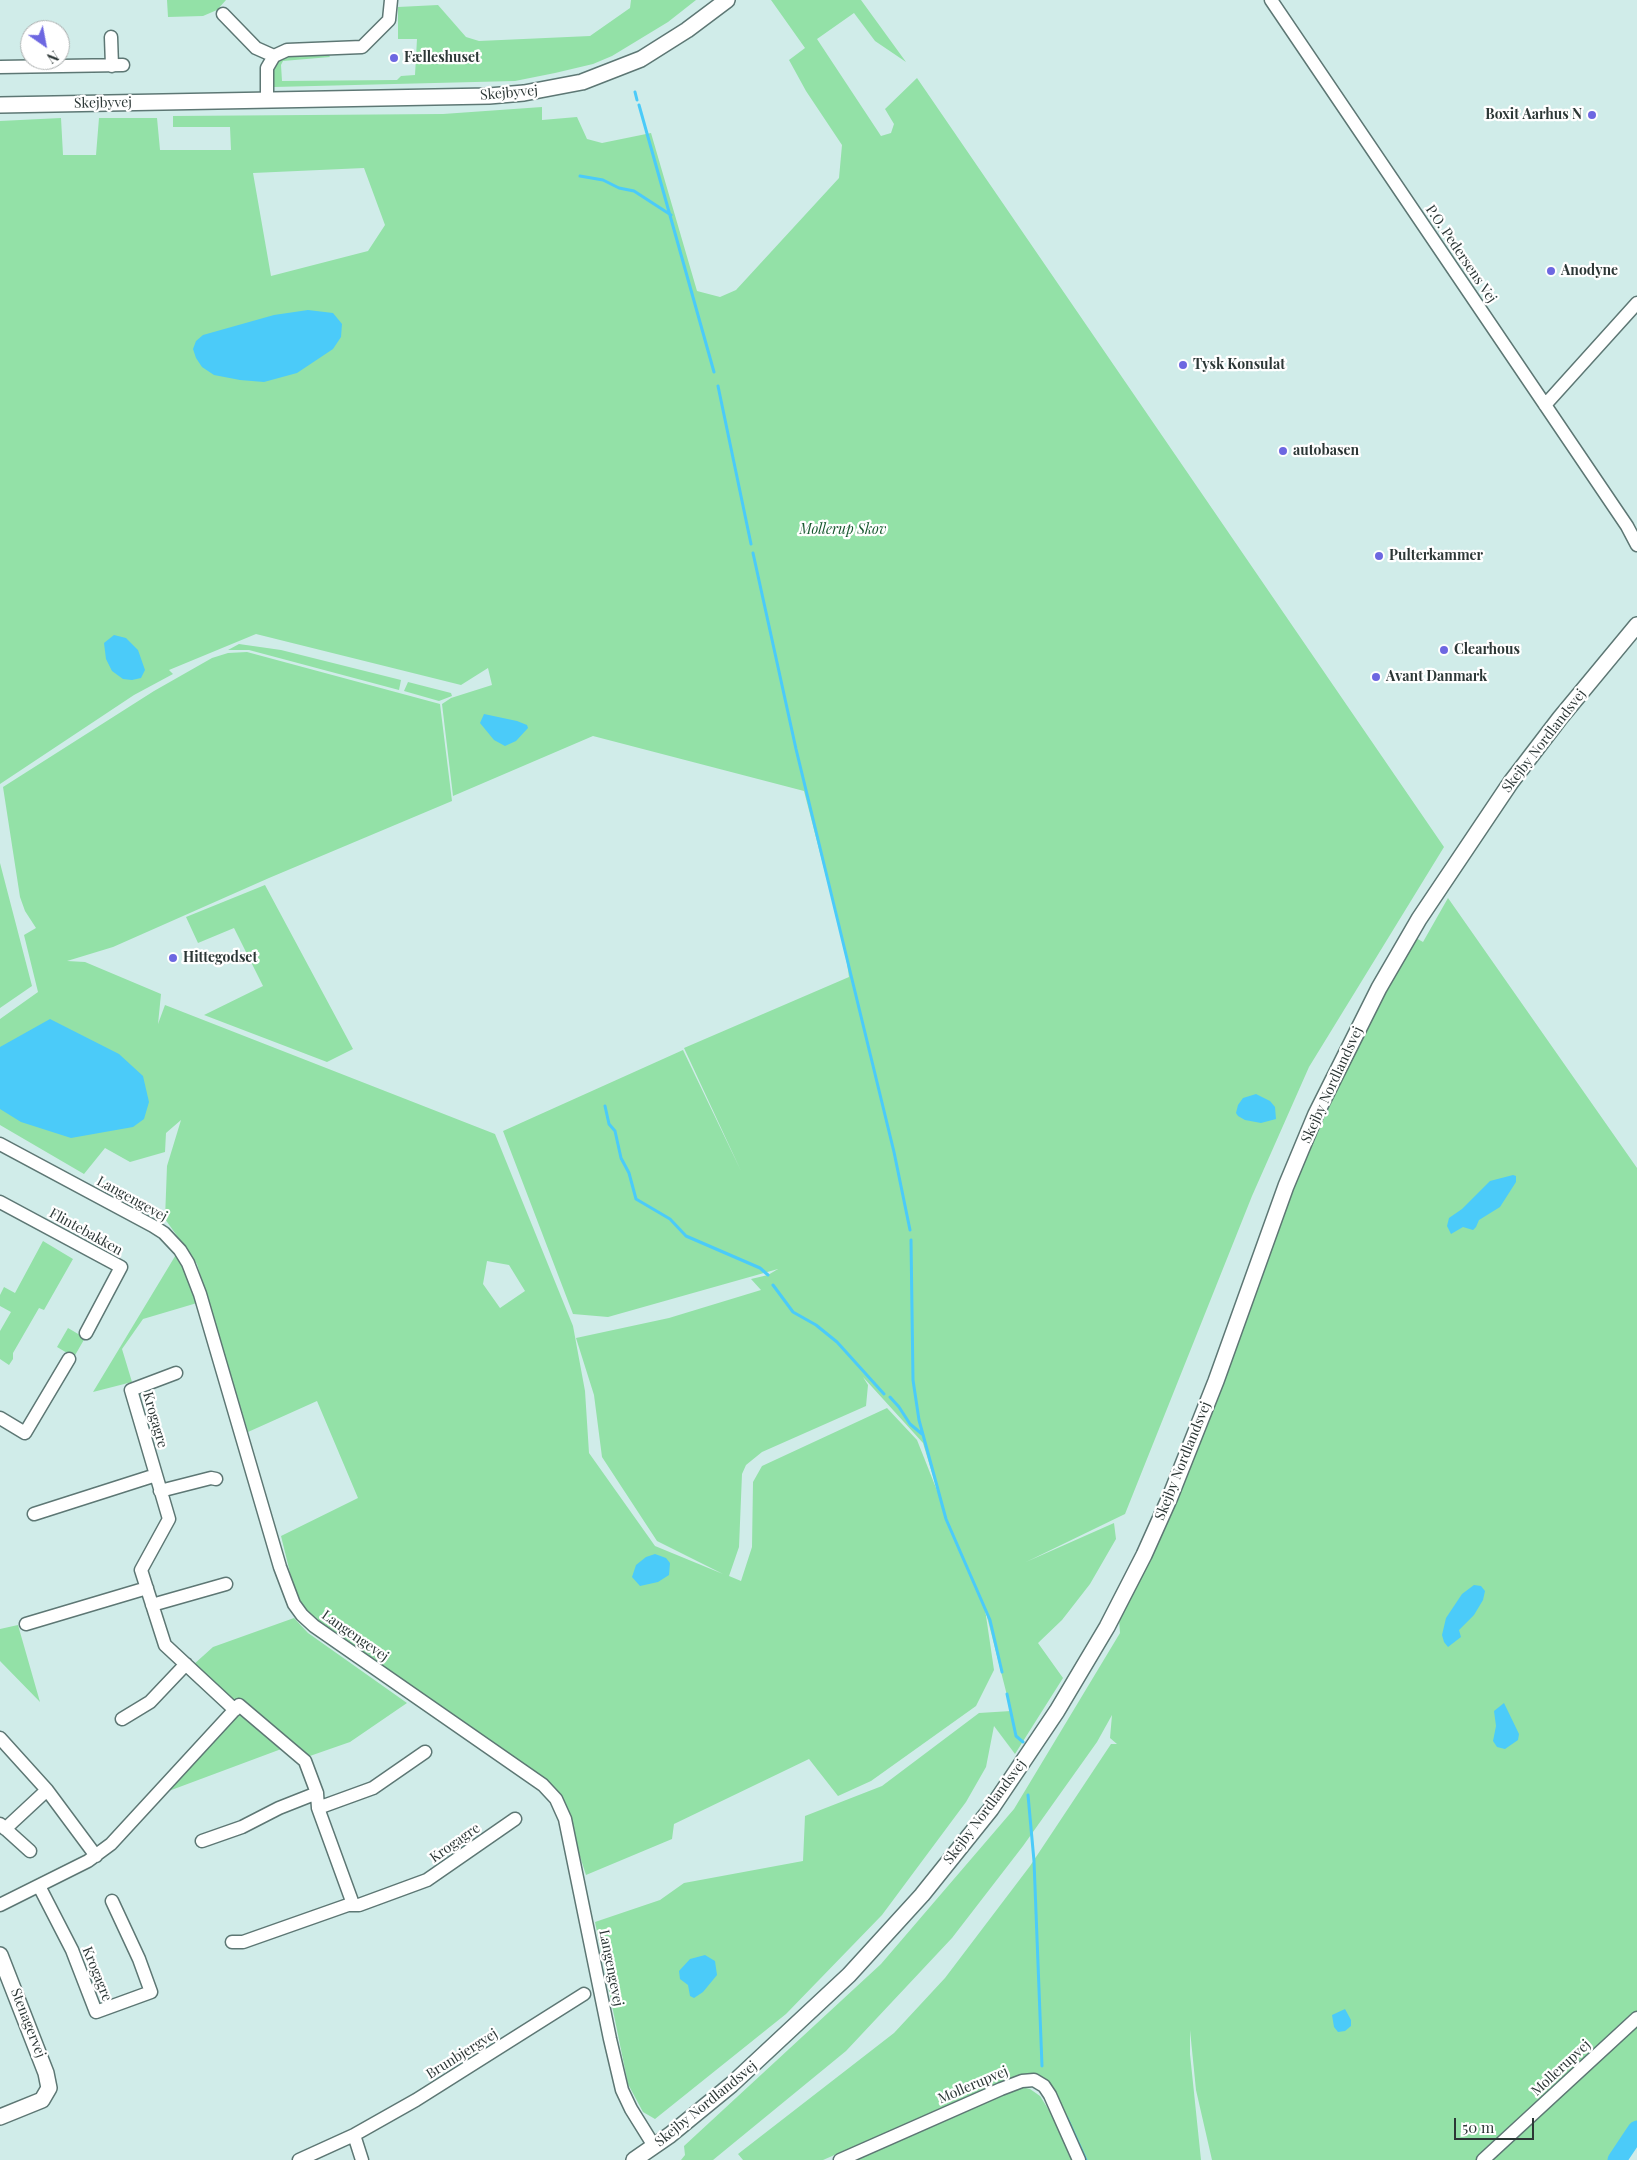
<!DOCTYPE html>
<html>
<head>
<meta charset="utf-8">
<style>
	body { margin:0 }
	#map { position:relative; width:1637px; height:2160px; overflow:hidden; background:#d0ece9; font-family:"Playfair Display",serif }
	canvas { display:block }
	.north { position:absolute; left:20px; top:20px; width:50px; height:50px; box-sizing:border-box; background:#fff; border:1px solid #abafaf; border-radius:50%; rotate:147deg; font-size:14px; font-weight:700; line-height:20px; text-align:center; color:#2c3736 }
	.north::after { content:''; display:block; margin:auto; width:18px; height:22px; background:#6d67e1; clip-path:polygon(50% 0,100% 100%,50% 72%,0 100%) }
	.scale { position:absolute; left:1454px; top:2118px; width:80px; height:22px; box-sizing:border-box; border:2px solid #2c3736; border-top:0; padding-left:6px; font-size:15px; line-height:18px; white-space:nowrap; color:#2c3736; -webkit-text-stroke:4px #fff; paint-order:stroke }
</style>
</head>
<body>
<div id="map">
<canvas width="1637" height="2160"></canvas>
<div class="north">N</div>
<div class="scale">50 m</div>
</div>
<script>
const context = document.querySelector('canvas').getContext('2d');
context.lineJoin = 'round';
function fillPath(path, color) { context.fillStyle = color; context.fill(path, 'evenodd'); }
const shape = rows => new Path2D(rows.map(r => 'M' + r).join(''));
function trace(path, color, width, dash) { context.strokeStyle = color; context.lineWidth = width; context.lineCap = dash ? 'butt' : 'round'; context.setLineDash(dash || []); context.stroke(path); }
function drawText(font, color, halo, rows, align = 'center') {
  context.font = font + ' "Playfair Display",serif'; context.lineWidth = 4.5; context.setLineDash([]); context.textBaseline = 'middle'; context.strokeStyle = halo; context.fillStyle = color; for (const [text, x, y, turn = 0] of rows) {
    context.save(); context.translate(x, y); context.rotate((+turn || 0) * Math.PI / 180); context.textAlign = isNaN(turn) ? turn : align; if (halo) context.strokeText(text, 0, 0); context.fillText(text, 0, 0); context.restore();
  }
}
fillPath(shape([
	[167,0,226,0,217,10,203,16,168,17],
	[631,0,696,0,668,22,612,56,593,64,555,73,515,81,274,87,274,67,283,57,328,54,330,57,283,61,281,65,282,81,397,80,401,76,415,75,417,39,398,39,398,7,438,5,466,37,479,41,590,36,630,8],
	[771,0,861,0,906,62,875,41,854,13,817,39,881,136,891,133,894,124,885,109,917,78,1444,847,1309,1067,1252,1196,1125,1514,1026,1562,1114,1523,1116,1539,1090,1584,1062,1620,1038,1643,1063,1678,1015,1754,994,1726,986,1767,966,1802,882,1915,786,2014,655,2119,643,2112,628,2084,595,1922,660,1900,684,1883,803,1861,805,1816,882,1786,979,1713,1011,1711,985,1609,994,1670,976,1706,871,1781,838,1796,809,1759,674,1824,672,1839,586,1875,561,1798,317,1621,303,1608,295,1593,281,1536,358,1498,317,1401,248,1432,197,1264,165,1219,167,1166,181,1120,166,1133,165,1152,130,1162,105,1148,84,1174,0,1125,0,1019,38,992,24,935,36,928,25,911,20,897,3,787,154,691,212,658,228,653,247,652,440,704,452,801,269,878,113,947,67,961,85,962,161,994,158,1024,165,1005,495,1134,573,1326,585,1391,589,1453,655,1546,723,1574,657,1541,602,1457,594,1395,576,1338,669,1318,761,1290,751,1279,768,1275,778,1269,608,1317,573,1314,503,1131,683,1050,741,1171,684,1048,849,977,845,950,804,791,593,736,453,796,442,704,451,698,492,685,488,668,461,685,256,634,169,670,173,674,134,695,0,784,0,121,61,118,63,155,96,155,99,118,157,118,160,150,231,150,230,127,173,127,173,116,443,114,542,107,542,120,577,117,587,139,602,143,651,133,697,291,720,297,736,290,839,178,842,145,806,91,789,60,805,48],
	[364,168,385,225,368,251,271,276,253,173],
	[487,1261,509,1265,525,1291,500,1308,483,1284],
	[863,1377,923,1443,938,1493,917,1440,887,1408,762,1466,753,1482,752,1547,741,1581,729,1576,739,1547,742,1474,746,1465,762,1452,866,1406,868,1385],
	[239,644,281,650,401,680,399,690,249,650,228,650],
	[408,682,451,693,452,696,439,701,404,691],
	[0,863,32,986,0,1008],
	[265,885,353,1049,327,1062,204,1015,263,986,234,928,198,943,186,917],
	[1448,898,1637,1168,1637,2130,1617,2160,1212,2160,1196,2090,1190,2030,1190,2054,1201,2160,1085,2160,1063,2110,1034,2078,1019,2075,823,2160,743,2160,738,2154,894,2033,945,1978,1030,1866,1111,1744,1117,1744,1110,1738,1112,1715,1097,1742,1023,1846,952,1938,846,2051,713,2160,681,2160,685,2155,684,2146,881,1964,1014,1809,1120,1633,1119,1619,1161,1535,1192,1462,1286,1205,1318,1129,1382,999,1416,938,1423,942],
	[43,1241,73,1259,44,1310,39,1308,13,1353,13,1359,9,1365,0,1359,0,1331,11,1312,0,1306,0,1295,4,1287,15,1293],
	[177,1253,197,1303,143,1319,122,1349,132,1382,93,1392],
	[68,1328,85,1338,74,1357,57,1347],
	[294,1618,308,1633,407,1703,350,1742,307,1757,238,1699,233,1705,193,1665,213,1647],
	[18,1625,40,1702,0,1661,0,1629],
	[247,1715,284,1748,166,1792,234,1716],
	[1021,2087,1030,2089,1040,2096,1052,2115,1072,2160,853,2160]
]), '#93e1a7');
fillPath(shape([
	[308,310,333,313,342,324,341,337,333,349,297,373,264,382,240,380,214,375,202,367,196,358,193,349,196,341,203,335,274,315],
	[114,635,126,638,138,650,145,670,141,678,132,680,123,679,112,671,106,659,104,643],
	[484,714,517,721,527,725,528,728,516,741,505,746,494,740,480,723],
	[50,1019,119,1054,143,1076,149,1102,144,1119,133,1127,71,1138,21,1122,0,1109,0,1047],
	[1256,1094,1270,1101,1275,1107,1276,1119,1261,1123,1245,1120,1238,1116,1236,1113,1238,1105,1243,1098],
	[1513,1175,1516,1176,1516,1182,1500,1207,1479,1220,1476,1227,1473,1230,1463,1227,1451,1234,1447,1226,1449,1218,1462,1209,1490,1181],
	[655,1554,666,1558,670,1563,669,1575,658,1582,640,1586,632,1577,636,1565,646,1557],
	[1474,1585,1481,1586,1485,1591,1483,1600,1474,1615,1459,1630,1461,1637,1448,1647,1444,1642,1442,1635,1446,1618,1462,1594],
	[1504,1703,1519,1734,1518,1740,1505,1749,1497,1747,1493,1741,1496,1726,1494,1711],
	[705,1955,715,1961,717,1975,703,1992,694,1998,690,1996,688,1985,680,1979,679,1971,690,1959],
	[1345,2009,1351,2020,1351,2026,1345,2031,1338,2032,1334,2027,1332,2015]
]), '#4bcbf9');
trace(shape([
	[635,92,637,100],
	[639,105,714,372],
	[580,176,603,180,619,188,634,191,671,215],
	[718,386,751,544],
	[753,553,796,749,894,1152,910,1230],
	[605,1106,609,1124,615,1131,621,1158,629,1173,636,1199,670,1219,686,1236,760,1268,768,1275],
	[911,1240,913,1380,919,1420,946,1519,990,1620,1002,1672],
	[773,1285,793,1312,816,1325,837,1342,884,1394],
	[890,1397,899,1407,910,1424,922,1434],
	[1007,1694,1016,1736,1023,1742],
	[1028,1795,1034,1861,1042,2066],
	[1067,2118,1086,2160]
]), '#4bcbf9', 3);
trace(shape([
	[1617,2160,1637,2130]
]), '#4bcbf9', 19);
const minor = shape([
	[1271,0,1627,526,1637,545],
	[223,14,256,48,274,56],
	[111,37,112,66],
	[0,67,123,65],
	[267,100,267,68,274,56,287,50,362,47,389,20,391,0],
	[1545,405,1637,303],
	[0,1144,153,1226,164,1233,180,1250,188,1263,200,1294,280,1567,294,1604,302,1615,314,1626,543,1785,556,1799,565,1819,610,2039,622,2090,631,2109,654,2146],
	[0,1202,121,1267,86,1333],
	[176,1373,131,1390,169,1519,141,1570,165,1645,235,1710],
	[0,1418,25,1433,69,1359],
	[160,1491,211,1478,216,1479],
	[34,1514,156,1475],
	[152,1605,226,1584],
	[26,1624,147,1588],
	[122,1719,150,1702,186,1664],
	[0,1738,47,1790,96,1856],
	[318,1808,373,1788,425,1752],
	[0,1824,30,1851],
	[5,1829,47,1790],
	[202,1841,242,1827,279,1808,317,1793],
	[39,1886,72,1950,96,2012,151,1992,139,1959,112,1901],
	[0,1905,88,1861,111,1844,239,1705,305,1761,317,1793,318,1808,353,1904],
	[232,1942,243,1942,348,1905,359,1905,427,1880,515,1819],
	[354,2135,362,2160],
	[299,2160,354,2135,416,2100,584,1994],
	[840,2160,1001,2089,1022,2081,1034,2080,1044,2086,1050,2095,1079,2160],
	[1483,2160,1637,2018]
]);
const tertiary = shape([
	[0,105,489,96,524,93,582,82,641,59,687,30,727,0],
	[0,1955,46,2073,49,2088,42,2100,0,2117],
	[634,2160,670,2135,731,2085,849,1975,922,1895,991,1809,1057,1711,1107,1627,1144,1555,1170,1497,1216,1381,1286,1186,1316,1114,1379,988,1419,919,1511,782,1560,718,1637,625]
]);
trace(minor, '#5d7774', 15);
trace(tertiary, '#5d7774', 18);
trace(minor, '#fff', 12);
trace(tertiary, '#fff', 15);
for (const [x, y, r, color] of [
	[394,58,5,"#6d67e1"],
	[1592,115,5,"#6d67e1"],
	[1551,271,5,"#6d67e1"],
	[1183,365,5,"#6d67e1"],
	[1283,451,5,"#6d67e1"],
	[1379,556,5,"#6d67e1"],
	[1444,650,5,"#6d67e1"],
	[1376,677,5,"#6d67e1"],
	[173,958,5,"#6d67e1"]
]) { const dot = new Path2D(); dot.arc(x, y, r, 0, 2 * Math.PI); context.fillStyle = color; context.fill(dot); trace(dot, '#fff', 2); }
drawText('bold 14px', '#2c3736', '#fff', [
	["Fælleshuset",404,58],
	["Boxit Aarhus N",1582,115,"right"],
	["Anodyne",1561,271],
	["Tysk Konsulat",1193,365],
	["autobasen",1293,451],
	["Pulterkammer",1389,556],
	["Clearhous",1454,650],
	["Avant Danmark",1386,677],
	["Hittegodset",183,958]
], 'left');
drawText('14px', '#2c3736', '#fff', [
	["Skejbyvej",509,93,-5],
	["Skejbyvej",103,103,-1],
	["P.O. Pedersens Vej",1461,254,56],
	["Skejby Nordlandsvej",1544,741,-52],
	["Skejby Nordlandsvej",1332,1085,-65],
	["Langengevej",132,1199,29],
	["Flintebakken",86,1232,29],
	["Krogagre",155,1420,74],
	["Skejby Nordlandsvej",1183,1461,-68],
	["Langengevej",355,1636,35],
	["Skejby Nordlandsvej",985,1812,-53],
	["Krogagre",455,1843,-35],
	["Langengevej",611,1968,79],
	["Krogagre",97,1974,68],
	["Stenagervej",28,2023,69],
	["Brunbjergvej",462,2054,-32],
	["Mollerupvej",1561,2068,-43],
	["Mollerupvej",973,2085,-23],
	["Skejby Nordlandsvej",706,2104,-39]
]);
drawText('italic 14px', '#17582f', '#fff', [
	["Mollerup Skov",843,530]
]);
</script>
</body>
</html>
